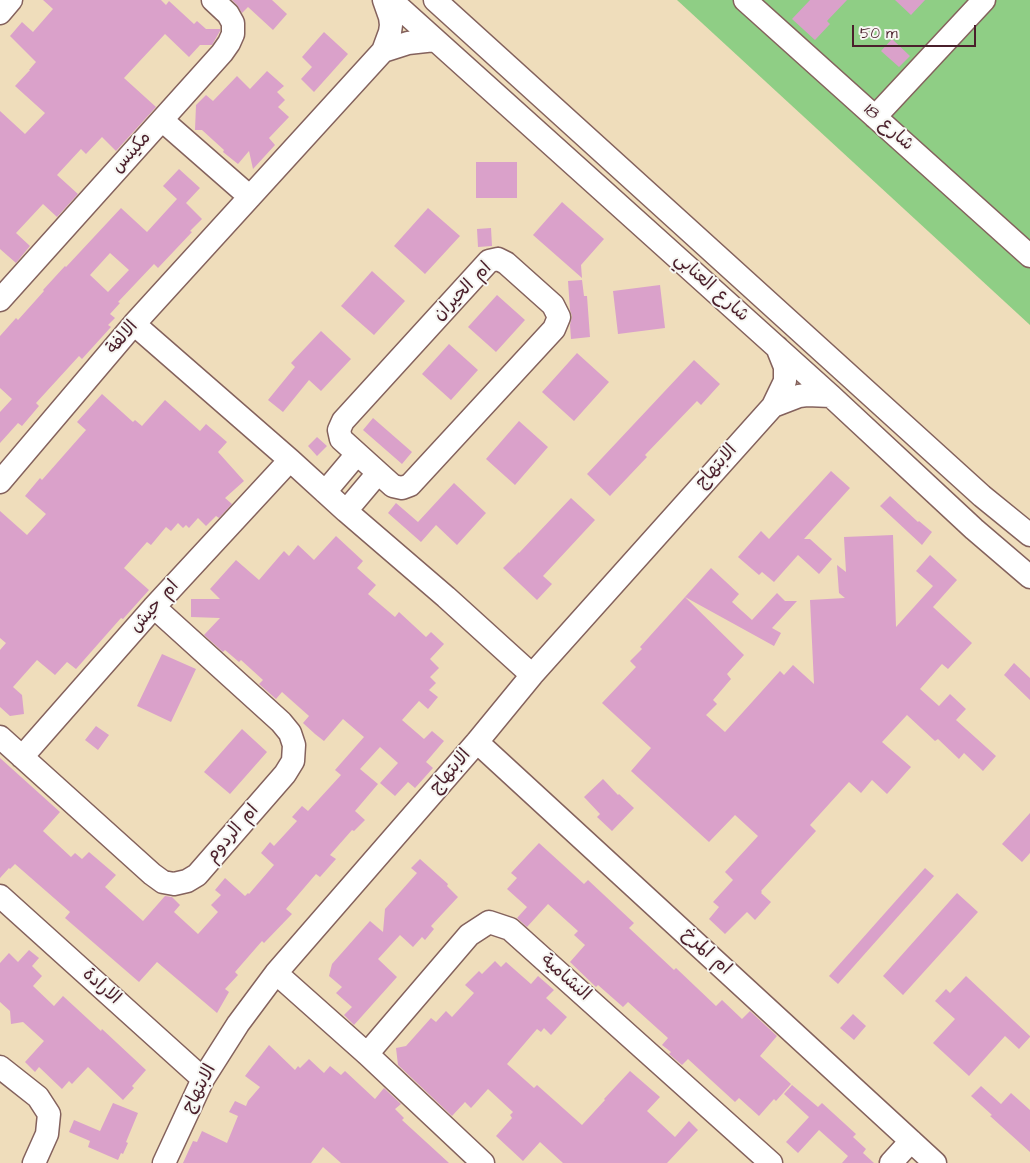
<!DOCTYPE html>
<html>
<head>
<meta charset="utf-8">
<style>
	body { margin:0 }
	#map { position:relative; width:1030px; height:1163px; overflow:hidden; background:#efddbb; font-family:"Architects Daughter",sans-serif }
	canvas { display:block }
	.scale { position:absolute; left:852px; top:25px; width:124px; height:22px; box-sizing:border-box; border:2px solid #4a1f2b; border-top:0; padding-left:6px; font-size:15px; line-height:18px; white-space:nowrap; color:#4a1f2b; -webkit-text-stroke:4px #f6f6f2; paint-order:stroke }
</style>
</head>
<body>
<div id="map">
<canvas width="1030" height="1163"></canvas>
<div class="scale">50 m</div>
</div>
<script>
const context = document.querySelector('canvas').getContext('2d');
context.lineJoin = 'round';
function fillPath(path, color) { context.fillStyle = color; context.fill(path, 'evenodd'); }
const shape = rows => new Path2D(rows.map(r => 'M' + r).join(''));
function trace(path, color, width, dash) { context.strokeStyle = color; context.lineWidth = width; context.lineCap = dash ? 'butt' : 'round'; context.setLineDash(dash || []); context.stroke(path); }
function drawText(font, color, halo, rows, align = 'center') {
  context.font = font + ' "Architects Daughter","Playpen Sans Arabic",sans-serif'; context.lineWidth = 4; context.setLineDash([]); context.textBaseline = 'middle'; context.strokeStyle = halo; context.fillStyle = color; for (const [text, x, y, turn = 0] of rows) {
    context.save(); context.translate(x, y); context.rotate((+turn || 0) * Math.PI / 180); context.textAlign = isNaN(turn) ? turn : align; if (halo) context.strokeText(text, 0, 0); context.fillText(text, 0, 0); context.restore();
  }
}
fillPath(shape([
	[677,0,1030,0,1030,325]
]), '#8fce85');
fillPath(shape([
	[43,0,161,0,166,5,169,1,194,24,197,21,206,29,220,29,220,31,212,45,200,45,189,57,165,34,124,78,156,107,116,151,102,137,86,154,81,149,57,175,78,194,57,217,43,204,16,233,30,246,16,263,0,249,0,111,25,134,45,113,15,86,30,70,29,70,36,62,10,36,22,22,33,32,53,9],
	[232,0,272,0,287,14,273,30,248,7,242,13,237,5],
	[810,0,847,0,827,21,830,24,815,40,792,19],
	[895,0,925,0,911,15],
	[324,32,348,54,314,92,301,79,312,67,302,57],
	[892,39,910,56,899,67,881,51],
	[267,71,284,86,277,92,285,100,278,107,289,117,269,138,275,145,253,169,249,151,238,164,223,152,224,150,202,130,195,130,196,105,206,95,213,101,237,76,250,89],
	[476,162,517,162,517,198,476,198],
	[179,169,200,188,186,203,202,219,190,231,192,232,158,268,154,264,118,302,120,303,110,314,115,318,108,325,111,327,82,359,79,356,36,403,39,406,22,426,18,423,0,443,0,412,12,399,0,388,0,336,16,318,18,320,44,291,43,290,65,266,66,267,121,208,147,232,177,199,163,186],
	[110,253,129,270,108,292,90,275],
	[562,202,604,239,581,265,582,278,533,235],
	[428,208,460,236,425,274,394,246],
	[491,228,492,246,478,247,477,229],
	[372,271,405,301,374,335,341,306],
	[582,280,584,296,587,296,590,337,571,339,570,325,572,316,570,310,568,281],
	[660,285,665,328,618,334,613,291],
	[497,295,525,320,496,352,468,327],
	[321,331,351,359,321,391,309,380,283,412,268,400,295,367,291,363],
	[449,344,478,370,451,400,422,374],
	[577,353,609,382,574,421,542,392],
	[694,360,720,384,701,405,697,401,645,455,647,457,610,496,587,474],
	[102,394,133,422,135,420,142,426,165,400,200,431,206,424,227,442,218,452,244,481,225,498,232,504,219,518,216,516,206,526,198,518,189,528,186,525,183,528,178,523,171,531,166,527,151,545,147,542,124,568,149,590,123,619,121,618,76,669,67,662,55,675,37,660,13,687,22,695,24,714,10,716,0,707,0,650,6,643,0,638,0,511,27,535,46,514,25,496,40,478,42,480,86,430,77,422],
	[373,418,412,452,402,464,363,430],
	[519,421,548,447,515,485,486,459],
	[317,437,327,446,317,456,308,446],
	[831,471,850,488,804,539,810,539,832,559,819,574,798,555,774,582,762,572,759,575,738,557,761,531,769,539],
	[454,483,486,513,457,545,436,525,421,542,388,513,396,503,418,522],
	[890,496,918,522,919,521,932,532,922,545,880,506],
	[571,498,595,520,543,576,552,584,537,600,503,568,519,552,519,553],
	[893,535,896,627,933,586,916,571,930,555,957,580,933,607,972,643,948,669,942,664,920,689,939,706,950,694,966,709,956,720,996,756,983,771,964,753,959,759,938,739,935,741,907,715,882,742,911,767,887,794,872,780,861,793,849,782,810,825,816,831,761,891,762,892,761,893,771,902,755,920,747,912,725,934,709,919,719,907,713,902,733,880,725,872,758,836,735,815,709,842,631,771,651,748,602,703,636,667,630,661,642,649,640,647,685,597,744,655,727,674,731,679,713,700,717,704,706,715,725,732,780,671,784,675,793,665,814,684,810,600,845,598,839,593,837,565,846,572,844,537],
	[336,536,363,561,357,568,376,585,368,594,395,617,399,612,426,637,431,632,444,644,430,659,439,668,430,677,436,683,429,690,438,697,428,709,419,701,402,720,424,739,432,731,444,741,426,762,433,768,415,788,408,782,395,796,380,783,398,763,380,747,360,769,378,784,355,811,365,820,354,831,352,830,330,855,336,859,320,877,316,874,286,909,292,914,264,943,262,941,235,972,238,975,225,989,229,992,217,1013,157,962,139,982,65,918,70,912,15,864,10,869,9,868,0,878,0,758,60,812,43,831,71,857,75,853,82,859,89,852,116,875,105,887,143,921,165,896,172,897,180,905,174,912,198,934,218,912,211,905,221,895,215,890,225,878,245,896,248,893,249,894,274,865,261,853,270,842,274,846,297,821,292,817,302,806,308,811,341,775,335,770,364,737,343,719,324,741,315,734,303,723,309,716,282,692,276,699,259,684,263,680,241,660,239,662,225,650,223,652,204,635,220,618,191,617,191,599,220,599,210,589,236,560,259,580,284,551,289,556,298,545,314,560],
	[711,568,739,594,732,602,752,620,777,593,785,601,797,601,772,628,781,633,774,646,685,597],
	[162,654,196,669,171,722,137,706],
	[1014,663,1030,678,1030,700,1004,675],
	[96,726,109,735,98,750,85,740],
	[242,729,267,752,230,794,204,772],
	[603,779,618,795,619,794,634,808,612,831,597,817,600,814,584,797],
	[1030,813,1030,853,1022,862,1002,844],
	[539,843,584,884,588,880,634,923,629,928,674,970,676,968,716,1006,722,1000,742,1019,750,1011,777,1036,760,1056,791,1084,776,1101,774,1099,759,1116,739,1098,735,1102,688,1059,682,1065,669,1054,671,1052,662,1045,668,1038,628,1002,623,1007,598,985,596,987,570,962,585,945,574,935,578,931,548,904,527,927,517,918,527,907,507,889,517,878,511,873],
	[420,859,448,884,447,886,458,897,431,926,434,929,425,940,422,937,413,947,400,935,378,959,397,977,354,1025,344,1015,352,1007,336,993,342,987,329,976,332,964,370,921,383,932,385,909,417,873,411,868],
	[925,868,934,876,838,984,829,976],
	[957,893,978,912,903,995,883,976],
	[29,950,39,958,32,966,42,976,33,986,54,1006,63,996,101,1031,102,1029,146,1070,132,1086,134,1088,123,1100,88,1067,72,1084,69,1081,62,1089,39,1067,35,1072,25,1062,44,1041,23,1022,11,1024,10,1011,0,1002,0,963,9,953,18,962],
	[495,961,501,967,506,962,531,984,538,976,554,990,546,998,567,1017,551,1035,544,1028,541,1032,537,1029,507,1064,534,1088,537,1085,582,1125,605,1100,604,1099,630,1071,660,1097,647,1111,675,1137,689,1121,698,1130,667,1163,563,1163,540,1142,523,1161,496,1136,512,1118,510,1115,513,1112,488,1089,471,1108,465,1102,452,1116,398,1065,396,1048,406,1046,431,1018,436,1022,446,1011,452,1017,474,993,465,985,479,971,482,974],
	[966,976,1030,1036,1030,1037,1019,1049,1005,1036,969,1076,933,1043,955,1019,935,1001,946,989,950,993],
	[853,1014,866,1026,854,1040,840,1028],
	[269,1045,295,1070,298,1066,300,1068,309,1059,324,1073,330,1066,341,1075,345,1071,375,1099,384,1088,401,1104,395,1109,404,1118,402,1120,449,1163,341,1163,323,1147,311,1163,183,1163,193,1141,197,1142,202,1131,227,1143,238,1116,229,1112,235,1101,246,1106,248,1101,260,1087,245,1076],
	[792,1085,818,1107,822,1103,856,1134,853,1137,866,1149,863,1153,874,1163,842,1163,848,1156,819,1130,798,1153,786,1142,809,1117,784,1094],
	[981,1086,1001,1104,1011,1093,1030,1110,1030,1152,990,1116,992,1115,971,1096],
	[113,1103,138,1113,126,1142,128,1143,123,1154,121,1153,118,1160,88,1147,90,1141,69,1132,74,1120,100,1131]
]), '#daa1ca');
const minor = shape([
	[391,0,831,396,974,529,1030,577],
	[435,0,982,496,1030,535],
	[745,0,1030,256],
	[0,13,11,0],
	[383,51,408,43,435,40],
	[875,117,984,0],
	[162,120,250,197],
	[498,259,506,263,553,305,559,317,554,329,410,485,402,488,393,486,341,439,339,430,343,421,489,261,498,259],
	[0,300,222,53,229,43,233,34,233,23,228,14,213,0],
	[134,324,290,460,346,511,446,597,532,675],
	[773,406,799,396,807,395,831,396],
	[0,482,134,324,383,51,390,32,391,25,390,17,384,0],
	[325,492,357,454],
	[346,511,378,473],
	[0,737,152,874,163,882,174,884,187,881,197,875,285,774,293,761,294,745,290,733,281,722,154,607],
	[477,742,935,1163],
	[22,757,154,607,290,460],
	[0,896,203,1079],
	[276,973,367,1054,483,1163],
	[367,1054,469,935,489,922,510,929,771,1163],
	[0,1067,38,1097,49,1114,47,1134,34,1163],
	[164,1163,203,1079,238,1024,276,973,477,742,532,675,773,406,785,381,785,367,777,347],
	[891,1163,911,1141]
]);
trace(minor, '#84625d', 25);
trace(minor, '#fff', 22);
drawText('18px', '#4a1f2b', '#f6f6f2', [
	["شارع 18",888,128,42],
	["مكينس",132,153,-48],
	["شارع العنابي",711,288,42],
	["ام الحيران",463,292,-45],
	["الالفة",123,338,-49],
	["الابتهاج",717,467,-48],
	["ام حيش",155,607,-48],
	["الابتهاج",451,772,-49],
	["ام الردوم",233,834,-49],
	["ام المرخ",706,952,43],
	["النشامية",565,978,42],
	["الارادة",101,987,42],
	["الابتهاج",200,1089,-62]
]);
</script>
</body>
</html>
